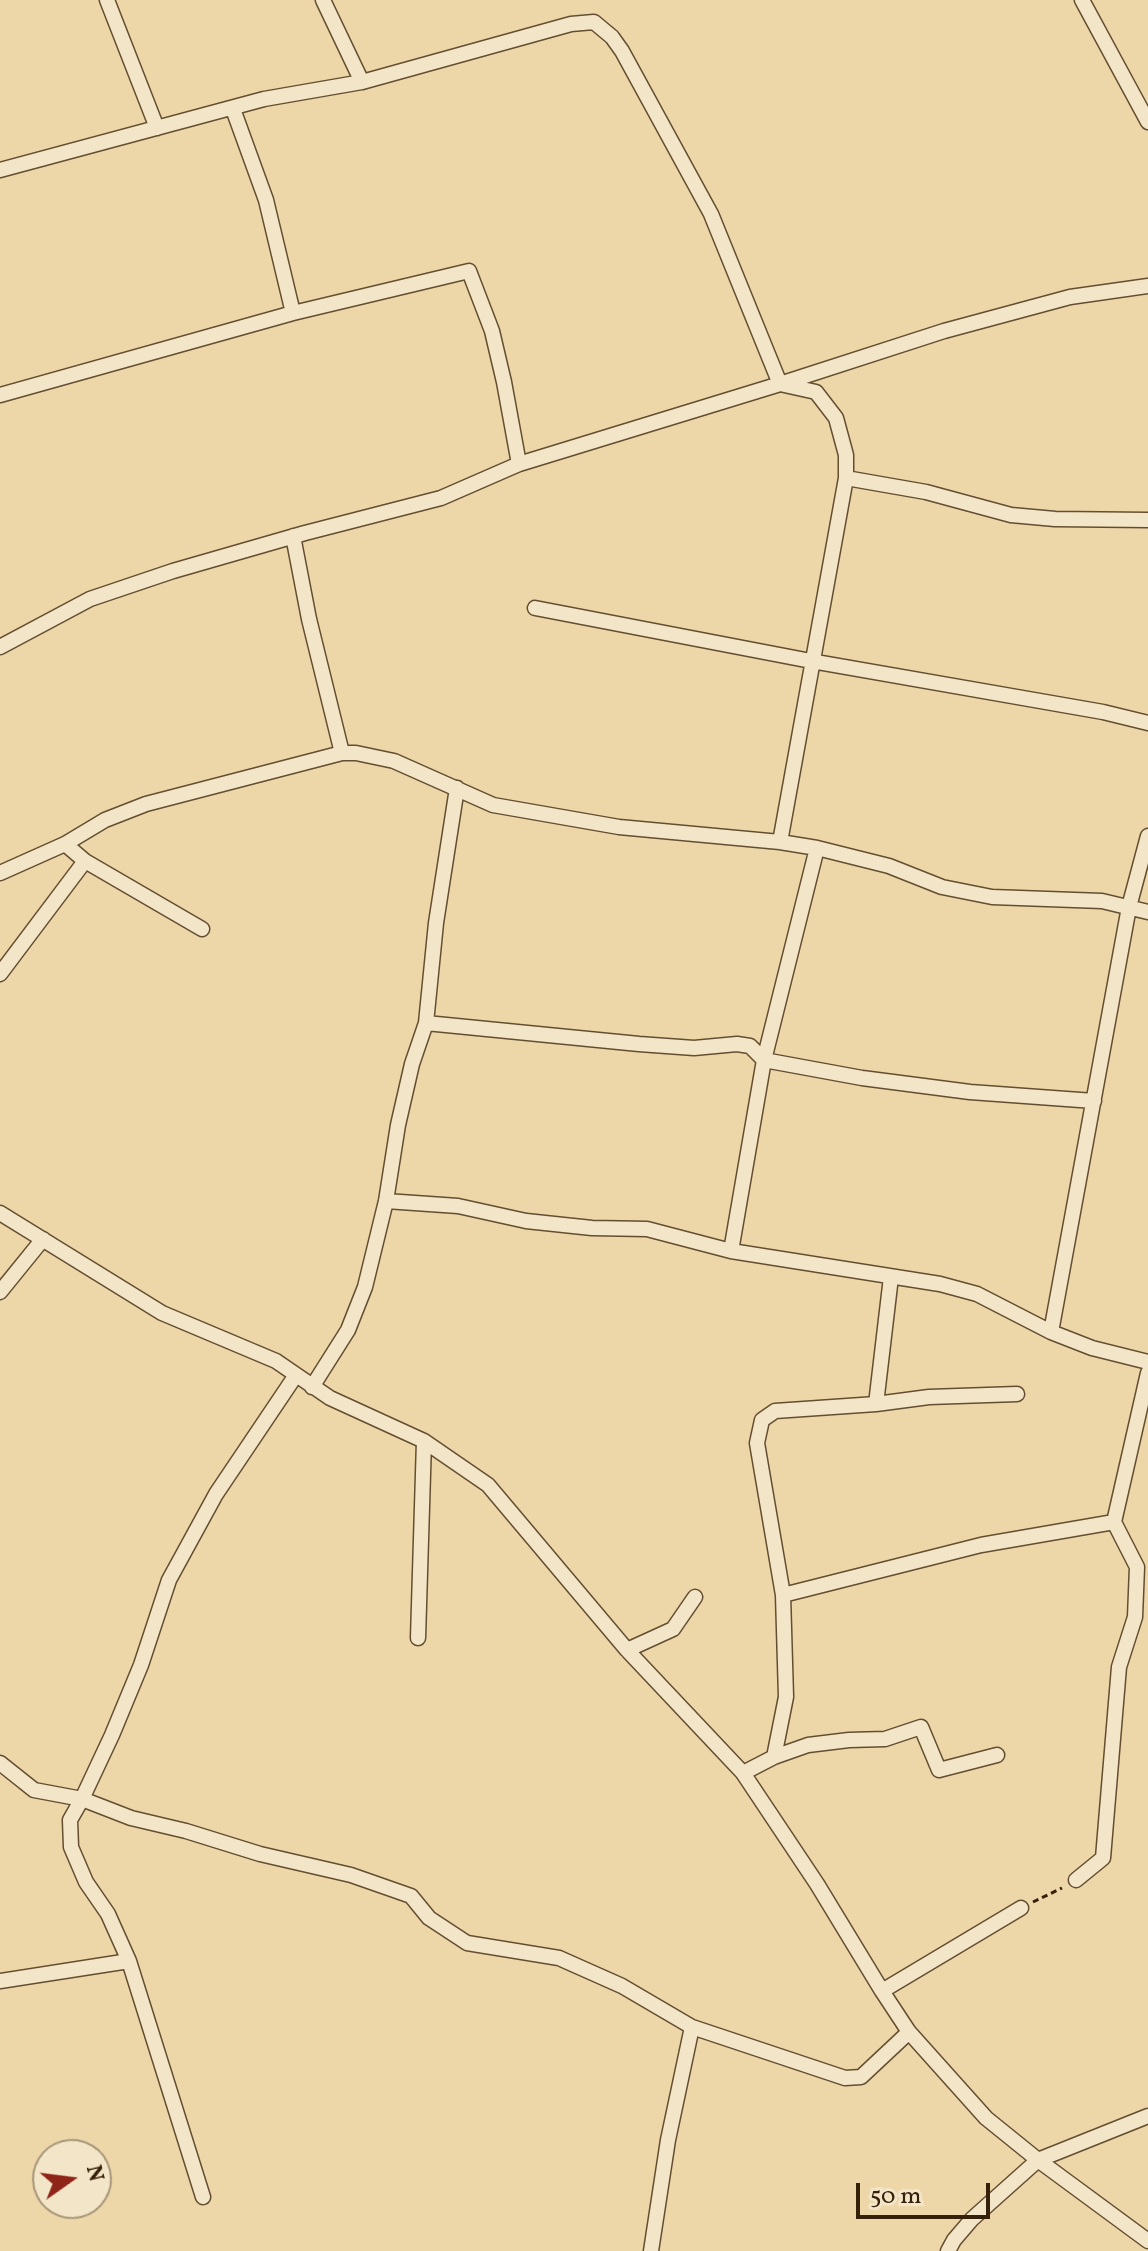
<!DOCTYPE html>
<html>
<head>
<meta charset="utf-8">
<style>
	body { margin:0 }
	#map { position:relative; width:1148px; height:2251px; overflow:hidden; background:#edd7a9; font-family:Vollkorn,serif }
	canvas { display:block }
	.north { position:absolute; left:32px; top:2139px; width:80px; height:80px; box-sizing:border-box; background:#f3e5c7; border:2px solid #a8967b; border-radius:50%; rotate:76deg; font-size:22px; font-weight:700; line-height:32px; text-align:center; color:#372009 }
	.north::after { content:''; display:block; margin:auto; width:28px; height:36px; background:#8f2418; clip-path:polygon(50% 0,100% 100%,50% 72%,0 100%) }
	.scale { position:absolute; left:856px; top:2183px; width:134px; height:36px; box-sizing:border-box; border:4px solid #372009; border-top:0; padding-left:10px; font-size:24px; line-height:28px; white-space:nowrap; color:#372009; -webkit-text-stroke:6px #f3e5c7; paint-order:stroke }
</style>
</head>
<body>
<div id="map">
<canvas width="1148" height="2251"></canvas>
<div class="north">N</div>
<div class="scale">50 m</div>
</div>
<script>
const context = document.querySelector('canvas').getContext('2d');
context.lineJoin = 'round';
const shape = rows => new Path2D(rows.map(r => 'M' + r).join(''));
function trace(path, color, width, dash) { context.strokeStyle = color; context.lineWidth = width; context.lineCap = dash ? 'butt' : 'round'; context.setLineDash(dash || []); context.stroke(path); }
const street = shape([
	[107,0,157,128],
	[323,0,362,82],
	[1082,0,1148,122],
	[233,109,266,200,293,313],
	[0,170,264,99,362,82,571,24,594,22,612,37,622,51,711,214,780,384,816,392,836,418,846,455,846,478,926,492,1011,515,1055,519,1148,520],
	[0,395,293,313,469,271,492,331,504,382,519,464],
	[293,536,309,619,342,753],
	[535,608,811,661,1103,712,1148,723],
	[0,647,90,599,173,571,305,533,441,498,519,464,780,384,944,331,1070,297,1148,286],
	[780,842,846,478],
	[65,844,85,861,202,929],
	[0,873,65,844,105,820,146,804,342,753,356,753,394,761,493,805,619,827,780,842,817,848,889,866,942,887,992,897,1102,901,1148,912],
	[0,974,85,861],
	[426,1023,436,923,457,788],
	[386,1201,458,1206,526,1221,592,1228,647,1229,731,1251,940,1284,977,1294,1051,1332,1092,1348,1148,1362],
	[0,1213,162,1313,276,1361,330,1398,424,1441,488,1485,627,1650,743,1773,817,1884,882,1991,909,2032,986,2118,1038,2160,1148,2241],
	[731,1251,764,1060,817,848],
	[0,1292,43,1239],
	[1051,1332,1129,907,1148,836],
	[312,1387,348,1330,365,1287,386,1201,398,1125,412,1064,426,1023,639,1044,694,1048,737,1044,750,1046,764,1060,862,1078,970,1092,1094,1101],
	[876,1404,891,1277],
	[783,1595,981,1545,1114,1522],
	[418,1638,424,1441],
	[627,1650,673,1629,695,1597],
	[774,1757,786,1697,783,1595,757,1443,762,1420,775,1411,876,1404,929,1397,1017,1394],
	[0,1763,34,1790,82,1799,131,1818,186,1831,260,1854,351,1875,411,1896,429,1918,467,1943,559,1958,622,1986,692,2027,845,2078,861,2077,909,2032],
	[743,1773,774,1757,808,1745,849,1740,885,1739,921,1727,939,1770,997,1755],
	[1076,1880,1103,1858,1119,1667,1135,1617,1137,1567,1114,1522,1148,1373],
	[0,1981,129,1961],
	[882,1991,1021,1908],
	[203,2197,129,1961,108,1914,86,1882,71,1847,70,1820,82,1799,112,1735,141,1665,169,1580,216,1494,296,1375],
	[651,2251,668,2140,692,2027],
	[948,2251,954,2240,972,2219,1038,2160,1148,2116]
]);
trace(street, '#644e31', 17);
trace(shape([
	[1033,1902,1062,1888]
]), '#372009', 3, [6, 4]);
trace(street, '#f3e5c7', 14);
</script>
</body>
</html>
